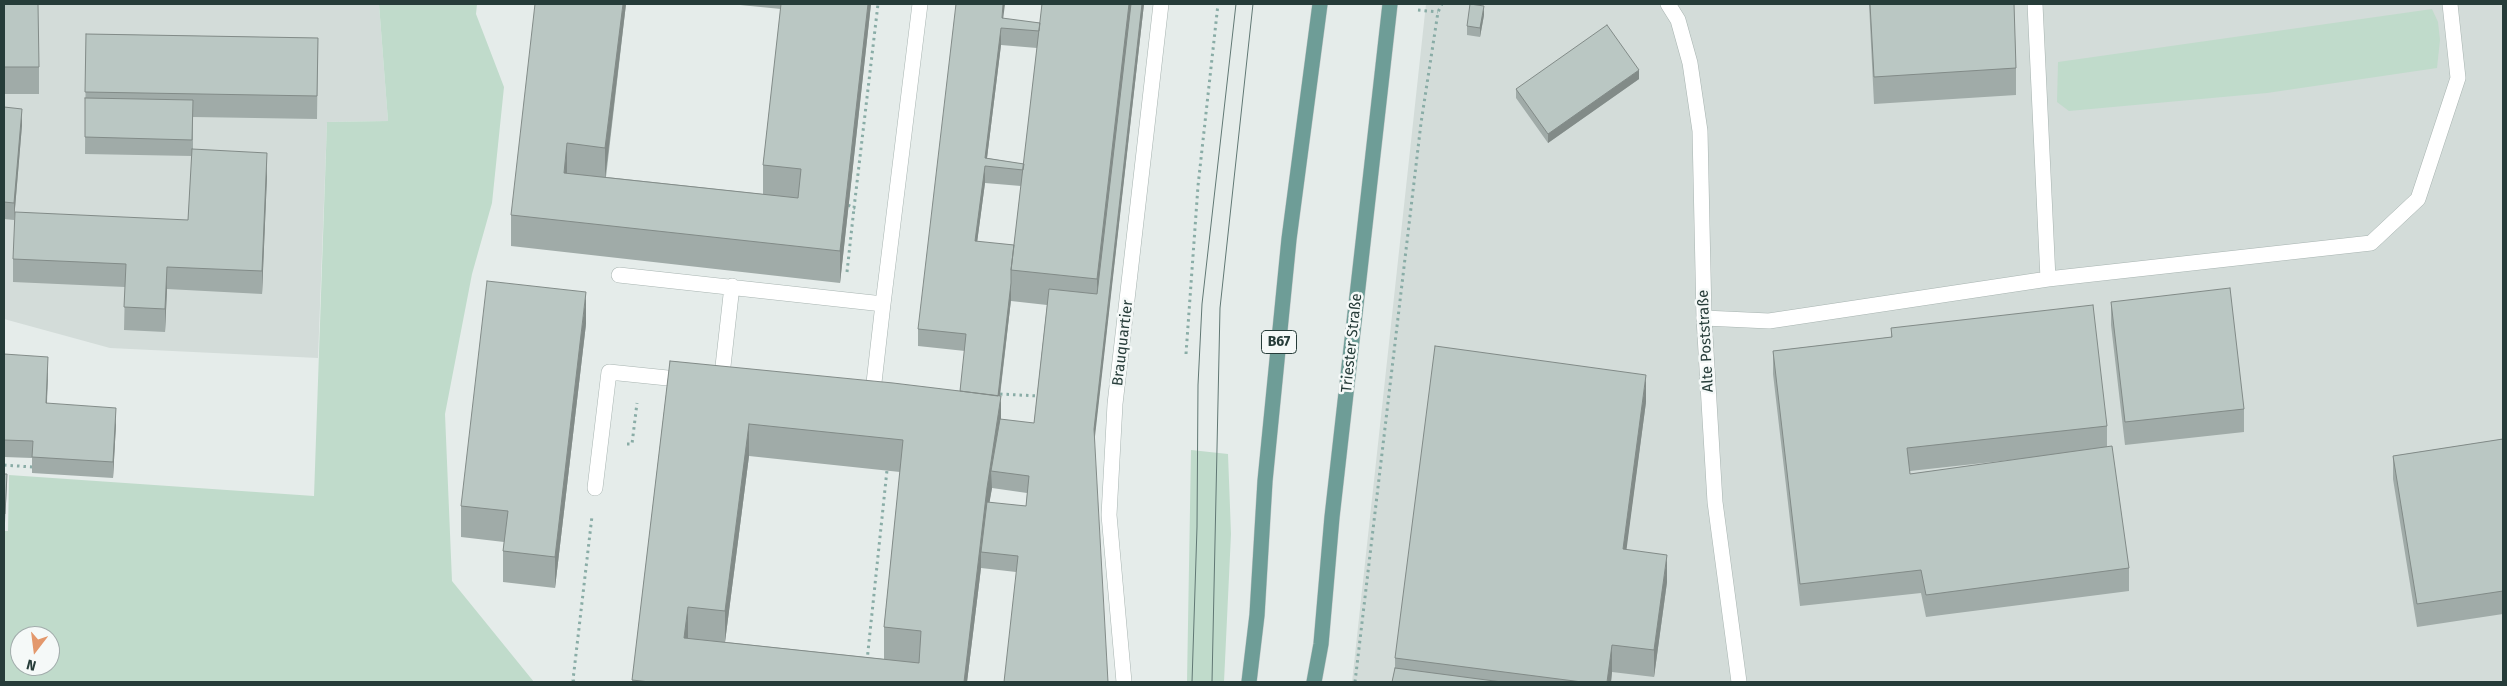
<!DOCTYPE html>
<html>
<head>
<meta charset="utf-8">
<style>
	body { margin:0 }
	#map { position:relative; width:2507px; height:686px; overflow:hidden; background:#e5ecea; font-family:"Fira Sans",sans-serif }
	canvas { display:block }
	.frame { position:absolute; inset:0; border:5px solid #263c39; pointer-events:none }
	.north { position:absolute; left:10px; top:626px; width:50px; height:50px; box-sizing:border-box; background:#f5f9f8; border:1px solid #a2adac; border-radius:50%; rotate:195deg; font-size:14px; font-weight:700; line-height:20px; text-align:center; color:#263c39 }
	.north::after { content:''; display:block; margin:auto; width:18px; height:22px; background:#e3986c; clip-path:polygon(50% 0,100% 100%,50% 72%,0 100%) }
</style>
</head>
<body>
<div id="map">
<canvas width="2507" height="686"></canvas>
<div class="frame"></div>
<div class="north">N</div>
</div>
<script>
const context = document.querySelector('canvas').getContext('2d');
context.lineJoin = 'round';
function fillPath(path, color) { context.fillStyle = color; context.fill(path, 'evenodd'); }
const shape = rows => new Path2D(rows.map(r => 'M' + r).join(''));
function trace(path, color, width, dash) { context.strokeStyle = color; context.lineWidth = width; context.lineCap = dash ? 'butt' : 'round'; context.setLineDash(dash || []); context.stroke(path); }
function drawText(font, color, halo, rows, align = 'center') {
  context.font = font + ' "Fira Sans",sans-serif'; context.lineWidth = 5; context.setLineDash([]); context.textBaseline = 'middle'; context.strokeStyle = halo; context.fillStyle = color; for (const [text, x, y, turn = 0] of rows) {
    context.save(); context.translate(x, y); context.rotate((+turn || 0) * Math.PI / 180); context.textAlign = isNaN(turn) ? turn : align; if (halo) context.strokeText(text, 0, 0); context.fillText(text, 0, 0); context.restore();
  }
}
fillPath(shape([
	[4,4,379,4,388,121,327,122,318,358,110,348,4,319],
	[1426,4,2503,4,2503,682,1352,682]
]), '#d3dcd9');
fillPath(shape([
	[379,4,477,4,476,14,504,87,492,203,472,274,445,414,452,581,534,682,4,682,4,531,8,531,9,475,314,496,327,122,388,121],
	[20,636,50,636,50,666,20,666],
	[2432,9,2438,22,2440,40,2437,68,2267,93,2069,111,2057,102,2058,62],
	[1191,450,1228,454,1231,534,1224,682,1187,682]
]), '#c0dbcb');
const service = shape([
	[2035,4,2048,279],
	[619,275,883,304,920,4],
	[1704,318,1769,321,2048,279,2371,243,2418,199,2458,78,2450,4],
	[718,383,721,384,732,286],
	[872,400,883,304],
	[595,488,609,372,687,380],
	[1124,682,1109,515,1115,404,1161,4]
]);
const tertiary = shape([
	[1668,4,1678,20,1690,63,1700,131,1704,318,1715,502,1739,682]
]);
const primary = shape([
	[1249,682,1257,615,1265,481,1289,239,1320,4],
	[1314,682,1321,644,1332,517,1390,4]
]);
trace(service, '#a8b4b1', 16);
trace(tertiary, '#a8b4b1', 16);
trace(primary, '#c2c8c8', 16);
trace(shape([
	[1418,10,1438,12],
	[848,205,854,208,878,4],
	[847,272,854,208],
	[1186,354,1198,186,1218,4],
	[1000,394,1038,396],
	[627,444,632,444,637,403],
	[4,465,32,467],
	[867,661,887,470],
	[574,682,573,680,592,516],
	[1355,682,1421,123,1438,12,1442,4]
]), '#89aca6', 3, [2.5, 4]);
trace(service, '#fff', 15);
trace(tertiary, '#fff', 15);
trace(primary, '#6e9d97', 15);
trace(shape([
	[1192,682,1197,527,1198,385,1202,304,1236,4],
	[1212,682,1220,308,1253,4]
]), '#617874', 1);
fillPath(shape([
	[4,4,39,67,39,94,4,94],
	[626,4,606,177,763,194,763,165,781,9,730,4,871,4,840,283,511,246,511,215],
	[1042,4,1144,4,1094,440,1016,572,981,568,967,682,632,682,670,361,960,391,965,351,918,346,918,329,1003,19,1040,23],
	[1001,45,1037,48,1024,164,987,158],
	[985,183,1021,186,1014,245,977,242],
	[1011,300,1011,301,1047,305,1034,423,1001,420,1000,396],
	[749,456,900,472,884,627,884,659,725,642],
	[992,488,1027,493,1026,506,989,503],
	[1869,4,2014,4,2016,68,2016,95,1874,104],
	[1484,15,1480,37,1467,35,1467,26],
	[86,34,318,38,317,119,193,117,193,149,267,176,262,294,167,289,165,332,124,330,125,287,13,282,13,259,188,220,192,156,85,154],
	[1639,79,1548,143,1516,98,1516,89],
	[4,107,22,125,14,220,4,219],
	[2111,302,2244,409,2244,432,2125,445,2111,325],
	[586,324,555,588,503,582,503,551,504,542,461,537,461,506],
	[1891,328,2107,426,2107,447,2129,568,2129,591,1926,617,1921,593,1800,606,1773,374,1773,351,1891,337],
	[2029,458,1910,474,1910,471],
	[4,354,48,373,47,403,116,424,113,478,32,473,32,458,4,457],
	[1646,402,1626,549,1667,582,1654,677,1612,672,1611,682,1392,682,1395,668,1395,658],
	[2503,439,2503,614,2417,627,2393,479,2393,456],
	[4,474,7,483,5,523,4,523]
]), '#a0aba8');
fillPath(shape([
	[623,4,626,4,605,179,605,148],
	[868,4,871,4,840,283,840,251],
	[1003,4,1005,4,1002,28,1002,18],
	[1129,4,1133,4,1097,311,1097,279],
	[1142,4,1144,4,1094,445,1094,429],
	[1484,6,1484,15,1480,37,1480,28],
	[1001,28,1001,45,986,166,985,158],
	[1639,70,1639,79,1548,143,1548,134],
	[22,109,22,125,14,220,14,203],
	[567,143,567,174,564,173],
	[267,153,267,176,262,294,262,271],
	[985,166,985,183,975,258,975,241],
	[167,267,167,289,165,332,165,309],
	[1011,283,1011,300,996,427,996,410],
	[586,292,586,324,555,588,555,557],
	[48,357,48,373,46,420,46,403],
	[1646,375,1646,402,1623,576,1623,549],
	[1001,396,1001,428,991,471,992,488,981,552,981,568,967,682,964,682,987,488],
	[116,408,116,424,113,478,113,462],
	[749,424,749,456,725,642,725,611],
	[1667,555,1667,582,1654,677,1654,650],
	[688,607,688,638,684,638],
	[1612,645,1612,672,1611,682,1607,682]
]), '#828b88');
const building = shape([
	[4,4,38,4,39,67,4,67,4,4],
	[535,4,623,4,605,148,567,143,564,173,798,198,801,169,763,165,781,4,868,4,840,251,511,215,535,4],
	[956,4,1003,4,1002,18,1040,23,1039,31,1001,28,985,158,1024,164,1023,170,985,166,975,241,1014,245,1011,270,1011,283,998,396,960,391,966,334,918,329,956,4],
	[1042,4,1129,4,1097,279,1011,270,1042,4],
	[1131,4,1142,4,1094,429,1108,682,1004,682,1018,556,981,552,987,502,1026,506,1029,476,991,471,1000,419,1034,423,1049,289,1097,294,1131,4],
	[1470,4,1484,6,1480,28,1467,26,1470,4],
	[1870,4,2014,4,2016,68,1874,77,1870,4],
	[1607,25,1639,70,1548,134,1516,89,1607,25],
	[86,34,318,38,317,96,85,92,86,34],
	[85,98,193,100,192,140,85,137,85,98],
	[4,107,22,109,14,203,4,202,4,107],
	[192,149,267,153,262,271,167,267,165,309,124,307,126,264,13,259,15,212,188,220,192,149],
	[487,281,586,292,555,557,503,551,508,511,461,506,487,281],
	[2230,288,2244,409,2125,422,2111,302,2230,288],
	[2093,305,2107,426,1907,448,1910,474,2112,446,2129,568,1926,595,1921,570,1800,584,1773,351,1892,337,1891,328,2093,305],
	[1435,346,1646,375,1623,549,1667,555,1654,650,1612,645,1607,682,1582,682,1395,658,1435,346],
	[4,354,48,357,46,403,116,408,113,462,32,457,33,441,4,440,4,354],
	[670,361,893,383,1001,396,987,488,964,682,650,682,632,680,670,361],
	[749,424,903,440,884,627,921,631,919,663,684,638,688,607,725,611,749,424],
	[2503,439,2503,591,2417,604,2393,456,2503,439],
	[4,474,7,474,5,514,4,514,4,474],
	[1395,668,1502,682,1392,682,1395,668]
]);
fillPath(building, '#bac7c3');
trace(building, '#828b88', 1);
for (const [x, y, w] of [
	[1279,342,35]
]) { const box = new Path2D(); box.roundRect(x - w / 2, y - 11.5, w, 23, 4); context.fillStyle = '#f5f9f8'; context.fill(box); trace(box, '#263c39', 1); }
drawText('bold 14px', '#263c39', null, [
	["B67",1279,342]
]);
drawText('15px', '#263c39', '#f5f9f8', [
	["Alte Poststraße",1706,341,-93],
	["Brauquartier",1123,343,-83],
	["Triester Straße",1352,343,-84]
]);
</script>
</body>
</html>
